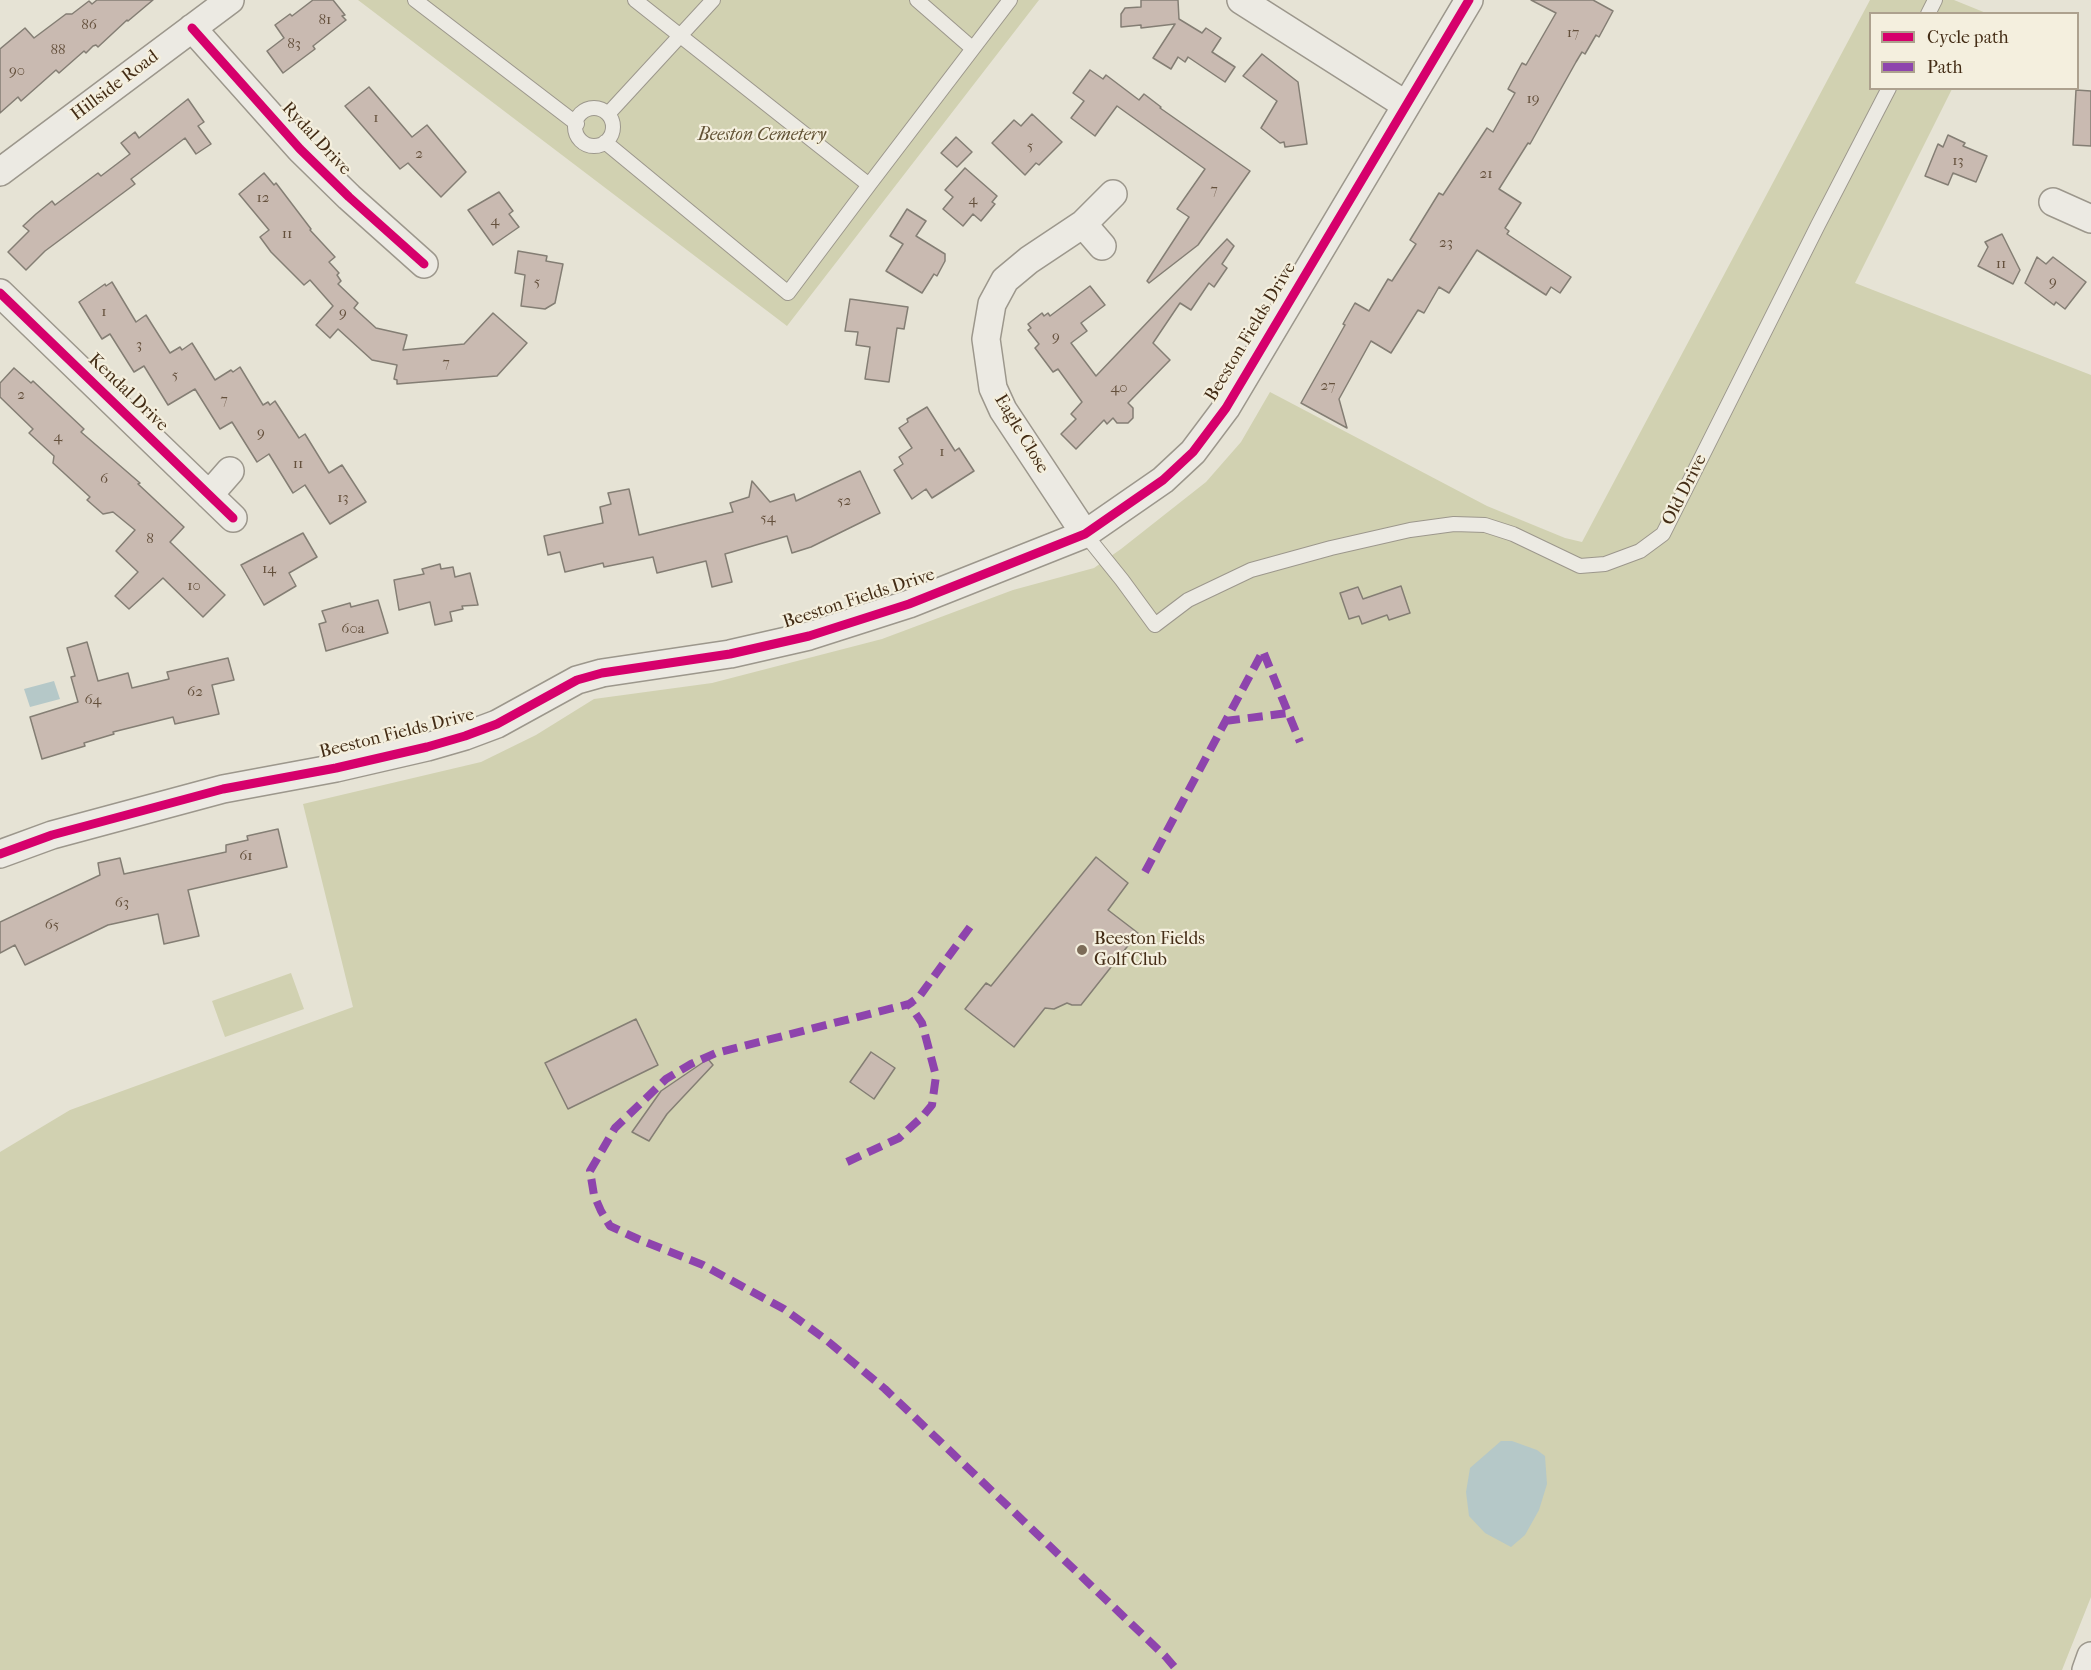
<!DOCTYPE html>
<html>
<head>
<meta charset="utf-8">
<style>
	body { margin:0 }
	#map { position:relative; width:2091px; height:1670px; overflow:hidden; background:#e6e3d5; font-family:"IM FELL French Canon",serif }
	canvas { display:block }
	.legend { position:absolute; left:1869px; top:12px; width:210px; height:78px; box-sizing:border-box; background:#f4efde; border:2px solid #ada18e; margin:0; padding:8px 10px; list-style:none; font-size:18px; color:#432c15 }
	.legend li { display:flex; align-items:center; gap:12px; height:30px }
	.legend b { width:30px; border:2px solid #ada18e }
</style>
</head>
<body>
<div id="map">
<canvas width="2091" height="1670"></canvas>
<ul class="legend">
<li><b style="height:8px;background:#d6006c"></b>Cycle path</li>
<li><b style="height:8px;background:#8e44ad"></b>Path</li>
</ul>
</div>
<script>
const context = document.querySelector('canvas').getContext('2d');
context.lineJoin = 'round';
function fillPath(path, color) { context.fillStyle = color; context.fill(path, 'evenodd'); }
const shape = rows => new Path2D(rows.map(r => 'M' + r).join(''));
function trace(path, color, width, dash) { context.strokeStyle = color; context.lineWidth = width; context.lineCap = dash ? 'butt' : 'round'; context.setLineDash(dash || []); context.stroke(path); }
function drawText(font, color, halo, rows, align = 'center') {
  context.font = font + ' "IM FELL French Canon",serif'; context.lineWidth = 4.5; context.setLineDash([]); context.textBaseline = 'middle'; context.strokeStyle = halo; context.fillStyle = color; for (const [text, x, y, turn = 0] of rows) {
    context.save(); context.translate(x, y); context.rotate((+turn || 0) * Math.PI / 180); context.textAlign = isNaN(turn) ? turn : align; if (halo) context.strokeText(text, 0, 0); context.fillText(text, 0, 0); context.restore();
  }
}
fillPath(shape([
	[358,0,1039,0,787,326],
	[1870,0,1954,0,1986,13,1870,14,1870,88,1952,89,1855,283,2091,375,2091,1597,2062,1670,0,1670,0,1152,70,1110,353,1007,303,804,481,762,536,735,594,699,712,683,882,639,1013,590,1094,568,1121,549,1206,482,1241,442,1270,392,1487,506,1565,538,1582,542],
	[291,973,304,1009,225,1037,212,1001]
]), '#d1d1b1');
fillPath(shape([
	[54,681,60,699,30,707,24,689],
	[1501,1441,1512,1441,1537,1450,1545,1456,1547,1484,1539,1510,1525,1535,1511,1547,1485,1533,1469,1516,1466,1492,1470,1468]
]), '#b5c8c8');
const building = shape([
	[97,0,153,0,128,21,127,20,98,47,96,45,93,46,86,53,84,51,59,73,56,70,21,101,18,97,0,113,0,49,25,28,34,38,66,14,72,14,89,1,92,4,97,0],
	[313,0,333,0,345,15,342,16,346,20,313,46,315,49,283,73,267,51,284,38,275,25,290,14,292,16,313,0],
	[1141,0,1178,0,1179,19,1202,33,1206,28,1221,38,1212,52,1235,67,1225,82,1188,57,1185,62,1178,57,1171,69,1153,58,1175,24,1141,28,1141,25,1121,27,1121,14,1125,8,1141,7,1141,0],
	[1531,0,1593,0,1613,11,1599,37,1596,35,1585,54,1582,52,1576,62,1530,144,1528,143,1499,189,1521,203,1505,228,1509,231,1507,234,1571,277,1560,293,1551,287,1546,295,1477,250,1449,293,1439,287,1424,313,1418,310,1391,353,1371,341,1339,399,1347,428,1301,403,1345,325,1343,324,1355,303,1369,311,1388,279,1392,281,1416,244,1410,240,1439,193,1443,195,1487,128,1493,132,1515,93,1508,89,1522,63,1526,65,1556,13,1531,0],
	[1262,54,1298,82,1307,144,1285,147,1284,142,1280,143,1261,128,1277,101,1243,76,1262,54],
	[1090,70,1103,79,1106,75,1139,100,1144,94,1161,107,1160,108,1250,171,1198,245,1149,283,1147,281,1189,217,1177,209,1205,169,1117,106,1095,136,1071,118,1084,101,1073,93,1090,70],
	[369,87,412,137,427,125,466,172,441,197,408,163,400,169,345,106,369,87],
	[2076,90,2091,91,2091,146,2073,145,2076,90],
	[188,99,204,122,198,126,211,144,196,154,185,138,131,179,135,184,45,251,26,270,8,252,29,231,23,226,36,214,52,201,55,205,98,173,101,176,130,154,121,143,135,132,139,138,188,99],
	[1032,114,1062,142,1039,165,1036,163,1025,175,992,143,1014,120,1021,126,1032,114],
	[1948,135,1965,143,1963,146,1987,156,1976,182,1953,173,1948,185,1925,176,1938,144,1943,147,1948,135],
	[956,137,972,152,957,167,941,153,956,137],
	[965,168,997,196,992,202,995,204,981,221,973,214,963,226,943,209,953,197,945,190,965,168],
	[264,173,274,185,276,183,311,229,310,230,335,257,329,262,339,273,337,275,341,281,338,284,358,303,354,308,376,328,407,335,403,350,464,344,493,313,527,343,497,376,397,384,397,380,394,379,397,365,372,360,338,329,330,338,316,325,333,306,310,280,304,285,271,252,260,237,269,230,239,194,264,173],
	[499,192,513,211,509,214,519,227,493,245,468,210,499,192],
	[907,209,926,221,916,236,945,254,945,261,937,276,934,274,922,293,886,271,903,244,890,236,907,209],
	[2002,234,2020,270,2013,284,1978,266,1988,247,1985,242,2002,234],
	[1227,239,1234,246,1222,264,1227,268,1214,287,1209,283,1191,310,1180,303,1153,343,1170,360,1128,403,1133,408,1133,418,1128,423,1117,423,1113,418,1107,424,1104,420,1076,449,1061,434,1076,419,1071,414,1082,402,1058,369,1053,372,1035,348,1039,344,1028,330,1031,328,1028,324,1042,313,1044,316,1048,313,1050,316,1090,286,1105,305,1081,323,1087,331,1071,343,1096,376,1227,239],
	[518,251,547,256,546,261,563,264,555,303,545,309,521,306,525,275,515,273,518,251],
	[2037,257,2046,264,2053,257,2086,282,2065,309,2056,302,2054,305,2025,283,2037,257],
	[112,282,136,322,146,315,170,353,180,347,182,350,192,343,215,380,231,370,233,372,240,367,263,405,268,402,270,405,275,401,299,438,305,434,329,473,342,465,366,502,330,524,305,485,293,493,269,454,257,462,232,422,220,429,195,389,168,405,144,366,134,372,110,334,102,339,79,302,105,284,106,286,112,282],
	[850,299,908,307,904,329,897,328,889,382,865,379,870,347,856,345,858,332,845,331,850,299],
	[14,368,31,383,33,381,84,429,81,432,140,483,138,484,184,527,170,542,225,595,203,617,163,578,129,609,115,596,138,572,116,551,135,530,113,512,103,514,87,500,90,497,53,463,54,456,29,433,33,429,0,397,0,383,14,368],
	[927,407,955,451,959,448,974,471,932,498,926,489,912,499,894,470,903,464,899,457,912,448,899,428,908,422,907,419,927,407],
	[860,471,880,513,811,547,792,553,787,536,725,554,732,582,712,587,706,561,657,573,653,557,604,567,603,563,565,572,560,552,548,555,544,536,603,523,600,507,611,504,608,493,629,489,639,535,733,512,730,503,749,497,752,481,770,502,794,494,796,501,860,471],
	[303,533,317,557,289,573,296,586,264,605,241,565,303,533],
	[440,564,441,569,453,567,455,577,470,573,478,605,462,606,463,609,450,612,452,621,435,625,430,602,399,610,394,580,424,574,422,569,440,564],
	[1401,586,1410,613,1389,620,1387,615,1362,624,1359,616,1349,619,1340,593,1358,587,1363,599,1401,586],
	[378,600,388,633,326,651,319,624,326,622,322,611,350,603,351,607,378,600],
	[87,642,98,681,128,673,132,688,169,679,167,672,228,658,234,680,212,685,219,714,175,724,173,717,113,732,114,734,84,743,85,746,42,759,30,717,78,702,71,677,75,676,67,648,87,642],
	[278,829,287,867,188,890,199,936,164,944,158,914,108,925,25,965,15,945,0,953,0,922,100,875,98,863,120,858,124,874,226,852,226,845,248,840,247,836,278,829],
	[1096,857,1128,883,1108,910,1138,933,1081,1005,1072,1005,1067,1003,1054,1009,1045,1008,1014,1047,965,1009,986,983,991,986,1096,857],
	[636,1019,658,1065,568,1109,545,1063,636,1019],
	[871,1052,895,1068,874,1099,850,1082,871,1052],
	[708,1059,713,1065,667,1114,649,1141,632,1132,661,1091,708,1059]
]);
fillPath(building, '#c9bab1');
trace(building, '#847e74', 1.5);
const lane = shape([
	[415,0,577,124],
	[917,0,972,48],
	[1928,14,1935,0],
	'575 127a19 19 0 1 1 38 0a19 19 0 1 1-38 0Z',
	[608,114,713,0],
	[605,142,788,293,869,185,635,0],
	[869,185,1010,0],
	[1085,534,1122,580,1155,625,1188,600,1251,570,1331,548,1410,530,1454,524,1485,525,1513,534,1580,566,1605,564,1640,551,1663,534,1818,225,1889,88]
]);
const street = shape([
	[1241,0,1406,105],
	[192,28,300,149,349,197,424,264],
	[0,172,230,0],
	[2053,202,2091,219],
	[1083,224,1102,246],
	[0,293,233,518],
	[209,495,230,471],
	[1085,534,1003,410,993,388,986,339,992,304,1005,280,1029,260,1083,224,1113,194],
	[0,854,52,835,223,789,336,768,427,747,465,736,497,724,577,680,602,673,730,654,809,636,909,604,1085,534,1163,480,1193,452,1226,408,1469,0],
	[2086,1670,2091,1656]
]);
trace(lane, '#9c978c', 16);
trace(street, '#9c978c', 30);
trace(lane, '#eceae3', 14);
trace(street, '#eceae3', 27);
trace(shape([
	[1225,721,1288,713],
	[1145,872,1263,651,1300,742],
	[970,927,919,997,909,1004,716,1053,691,1064,666,1079,615,1128,590,1171,594,1195,601,1211,610,1226,638,1239,703,1265,784,1309,825,1339,885,1389,1165,1656,1177,1670],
	[847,1162,899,1138,923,1116,932,1105,936,1076,922,1023,909,1004]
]), '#8e44ad', 8, [15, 8]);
trace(shape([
	[192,28,300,149,349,197,424,264],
	[0,293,233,518],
	[0,854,52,835,223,789,336,768,427,747,465,736,497,724,577,680,602,673,730,654,809,636,909,604,1085,534,1163,480,1193,452,1226,408,1469,0]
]), '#d6006c', 9);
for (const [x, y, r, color] of [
	[1082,950,6,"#7c6c58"]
]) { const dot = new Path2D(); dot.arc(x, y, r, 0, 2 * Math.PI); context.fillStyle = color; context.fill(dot); trace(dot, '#f4efde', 2); }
drawText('15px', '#64503c', null, [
	["81",325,20],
	["86",89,25],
	["17",1573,33],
	["83",294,44],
	["88",58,50],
	["90",17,71],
	["19",1533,99],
	["1",376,118],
	["5",1030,146],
	["2",419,154],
	["13",1958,161],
	["21",1486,174],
	["7",1214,190],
	["12",263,198],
	["4",973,200],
	["4",495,221],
	["11",287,234],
	["23",1446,243],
	["11",2001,264],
	["5",537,282],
	["9",2053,282],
	["1",104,312],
	["9",343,313],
	["9",1056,337],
	["3",139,345],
	["7",446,363],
	["5",175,375],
	["27",1328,386],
	["40",1119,388],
	["2",21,395],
	["7",224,400],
	["9",261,433],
	["4",58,437],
	["1",942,452],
	["11",298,464],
	["6",104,479],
	["13",343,498],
	["52",844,501],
	["54",768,518],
	["8",150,539],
	["14",269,569],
	["10",194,586],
	["60a",353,629],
	["62",195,692],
	["64",93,700],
	["61",246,856],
	["63",122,903],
	["65",52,925]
]);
drawText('18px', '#432c15', '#f4efde', [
	["Hillside Road",115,86,-37],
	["Rydal Drive",316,139,47],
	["Beeston Fields Drive",1251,332,-59],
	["Kendal Drive",128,393,44],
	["Eagle Close",1021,434,59],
	["Old Drive",1685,490,-63],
	["Beeston Fields Drive",859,599,-18],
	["Beeston Fields Drive",397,734,-14]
]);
drawText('italic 18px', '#625235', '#f4efde', [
	["Beeston Cemetery",762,136]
]);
drawText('18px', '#432c15', '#f4efde', [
	["Beeston Fields",1094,940],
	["Golf Club",1094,961]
], 'left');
</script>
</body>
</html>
